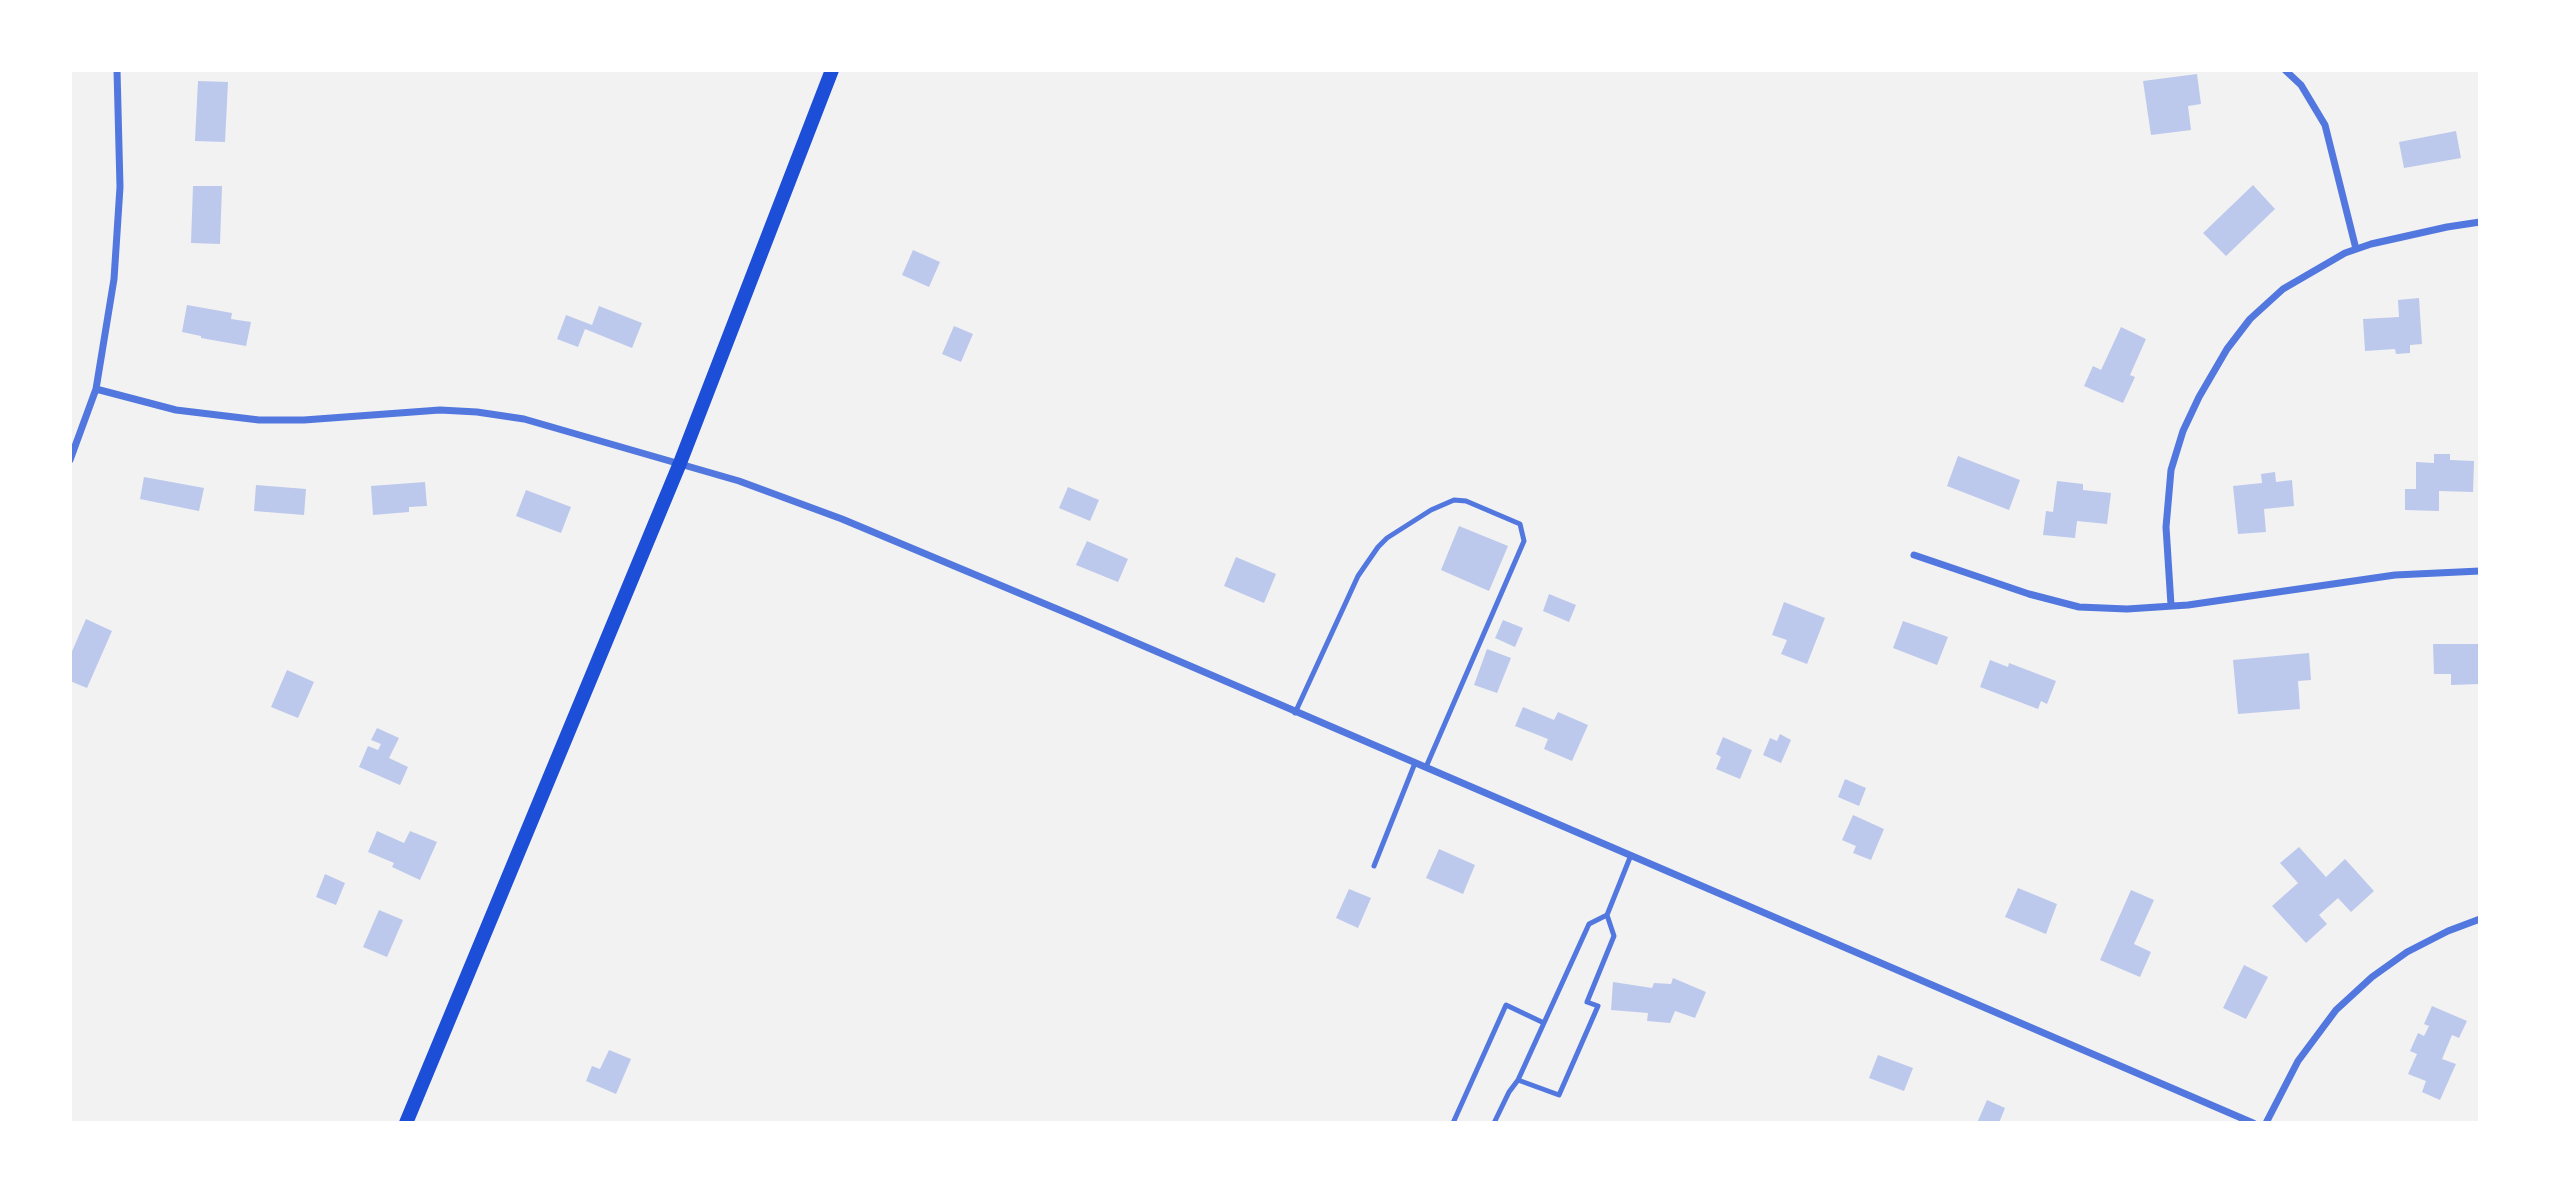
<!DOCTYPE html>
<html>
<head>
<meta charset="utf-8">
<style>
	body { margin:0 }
	#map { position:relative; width:2550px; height:1193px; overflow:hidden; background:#f2f2f2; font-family:"Fira Sans",sans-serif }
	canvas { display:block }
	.frame { position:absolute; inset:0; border:72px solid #fff; pointer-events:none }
</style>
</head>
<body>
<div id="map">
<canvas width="2550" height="1193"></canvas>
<div class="frame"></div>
</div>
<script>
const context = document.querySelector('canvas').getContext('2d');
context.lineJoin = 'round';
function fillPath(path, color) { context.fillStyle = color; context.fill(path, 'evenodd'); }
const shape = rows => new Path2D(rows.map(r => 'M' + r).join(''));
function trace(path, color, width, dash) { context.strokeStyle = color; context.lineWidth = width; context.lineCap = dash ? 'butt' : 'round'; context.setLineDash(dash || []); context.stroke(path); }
fillPath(shape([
	[2197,74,2201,104,2188,106,2191,130,2151,135,2143,81],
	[198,81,228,82,225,142,195,141],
	[2456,131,2461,158,2404,168,2399,142],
	[2253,185,2275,209,2226,256,2203,233],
	[193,186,222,186,220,244,191,243],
	[913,250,940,262,929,287,902,275],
	[2419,298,2422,344,2410,345,2410,353,2396,354,2395,349,2365,351,2363,319,2399,317,2398,300],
	[187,305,232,313,231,319,251,322,246,346,201,338,201,336,182,332],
	[599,306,642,323,632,348,585,329,578,347,557,339,566,315,592,325],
	[954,326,973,334,961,362,942,354],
	[2121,327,2146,339,2130,375,2135,377,2123,403,2084,386,2093,366,2101,370],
	[2434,454,2450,454,2450,460,2474,461,2473,492,2439,491,2439,511,2405,510,2405,489,2416,489,2416,462,2434,463],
	[1958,456,2020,480,2009,510,1947,486],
	[2275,472,2276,482,2292,480,2294,506,2264,509,2266,532,2238,534,2233,486,2262,483,2261,474],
	[144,477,204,488,199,511,140,499],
	[2057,481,2083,484,2083,490,2111,493,2107,524,2077,521,2075,538,2043,535,2046,511,2053,512],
	[425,482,427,506,409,507,409,512,373,515,371,486],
	[256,485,306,489,304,515,254,511],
	[1068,487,1099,500,1090,521,1059,508],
	[526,490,571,507,561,533,516,516],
	[1459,526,1508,546,1489,591,1441,570],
	[1087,541,1128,559,1118,582,1076,565],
	[1236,557,1276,574,1264,603,1224,586],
	[1549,594,1576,605,1569,622,1543,611],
	[1784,602,1825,618,1807,664,1781,654,1787,640,1772,635],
	[86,619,112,631,87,688,70,681,70,656],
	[1503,620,1523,628,1515,647,1495,638],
	[1903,621,1948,637,1937,665,1893,648],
	[2433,644,2480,644,2480,684,2451,685,2451,674,2434,674],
	[1487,649,1511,658,1497,693,1474,685],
	[2309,653,2311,680,2298,681,2300,709,2238,714,2233,660],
	[1990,660,2008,667,2009,663,2056,681,2047,704,2041,701,2038,709,1980,687],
	[287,670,314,682,298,718,271,707],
	[1523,707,1554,720,1558,712,1588,725,1572,761,1544,749,1548,739,1515,726],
	[377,728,399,738,389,758,408,767,400,785,359,767,368,746,378,750,381,744,371,740],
	[1780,734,1791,740,1781,763,1763,755,1770,738,1777,741],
	[1723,737,1752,750,1740,779,1716,769,1721,757,1716,754],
	[1845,779,1866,788,1859,806,1838,797],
	[1853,815,1884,829,1871,860,1853,853,1856,846,1842,840],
	[377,831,404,843,410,831,437,842,420,880,392,867,394,863,368,852],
	[2299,847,2326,877,2345,859,2374,891,2351,912,2338,898,2319,915,2327,924,2306,943,2272,906,2298,883,2280,863],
	[1439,849,1475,865,1463,894,1426,878],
	[325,874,345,883,336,905,316,897],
	[2018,888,2057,904,2046,934,2005,917],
	[1349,889,1371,898,1358,928,1336,918],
	[2131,890,2154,900,2134,944,2151,952,2140,977,2100,960],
	[379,910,403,920,387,957,363,947],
	[2244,965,2268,977,2246,1019,2223,1008],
	[1673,978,1706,992,1695,1018,1675,1011,1670,1023,1647,1021,1648,1013,1611,1010,1613,982,1652,988,1654,983,1671,984],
	[2432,1006,2467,1021,2459,1038,2452,1035,2442,1059,2456,1064,2440,1100,2422,1092,2426,1081,2408,1074,2417,1054,2410,1051,2418,1033,2424,1036,2429,1026,2424,1024],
	[609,1050,631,1059,616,1094,586,1081,592,1066,600,1069],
	[1878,1055,1913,1068,1904,1091,1869,1078],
	[1987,1100,2005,1108,1999,1123,1977,1123]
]), '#bdc9ec');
trace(shape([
	[1295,713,1358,576,1378,547,1387,538,1431,510,1454,500,1466,501,1520,524,1524,541,1426,767],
	[1374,866,1415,763],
	[1607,915,1589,924,1518,1080,1559,1095,1598,1006,1587,1002,1614,936,1607,915,1631,855],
	[1453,1123,1506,1005,1544,1023],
	[1494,1123,1509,1092,1518,1080]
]), '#5277de', 5);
trace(shape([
	[2285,70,2301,85,2325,125,2356,249],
	[96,389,176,410,259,420,304,420,440,410,477,412,524,419,739,481,842,519,1081,619,2253,1123],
	[70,460,96,389,114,279,120,187,117,70],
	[1914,555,2029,594,2079,607,2127,609,2188,605,2395,575,2480,571],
	[2171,605,2166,527,2171,470,2183,431,2199,397,2227,349,2250,319,2283,289,2345,253,2371,244,2447,227,2480,222],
	[2266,1123,2298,1061,2336,1010,2372,977,2407,952,2448,931,2480,919]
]), '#5277de', 7);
trace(shape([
	[406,1123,680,463,832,70]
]), '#1d4ed8', 14);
</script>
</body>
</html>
